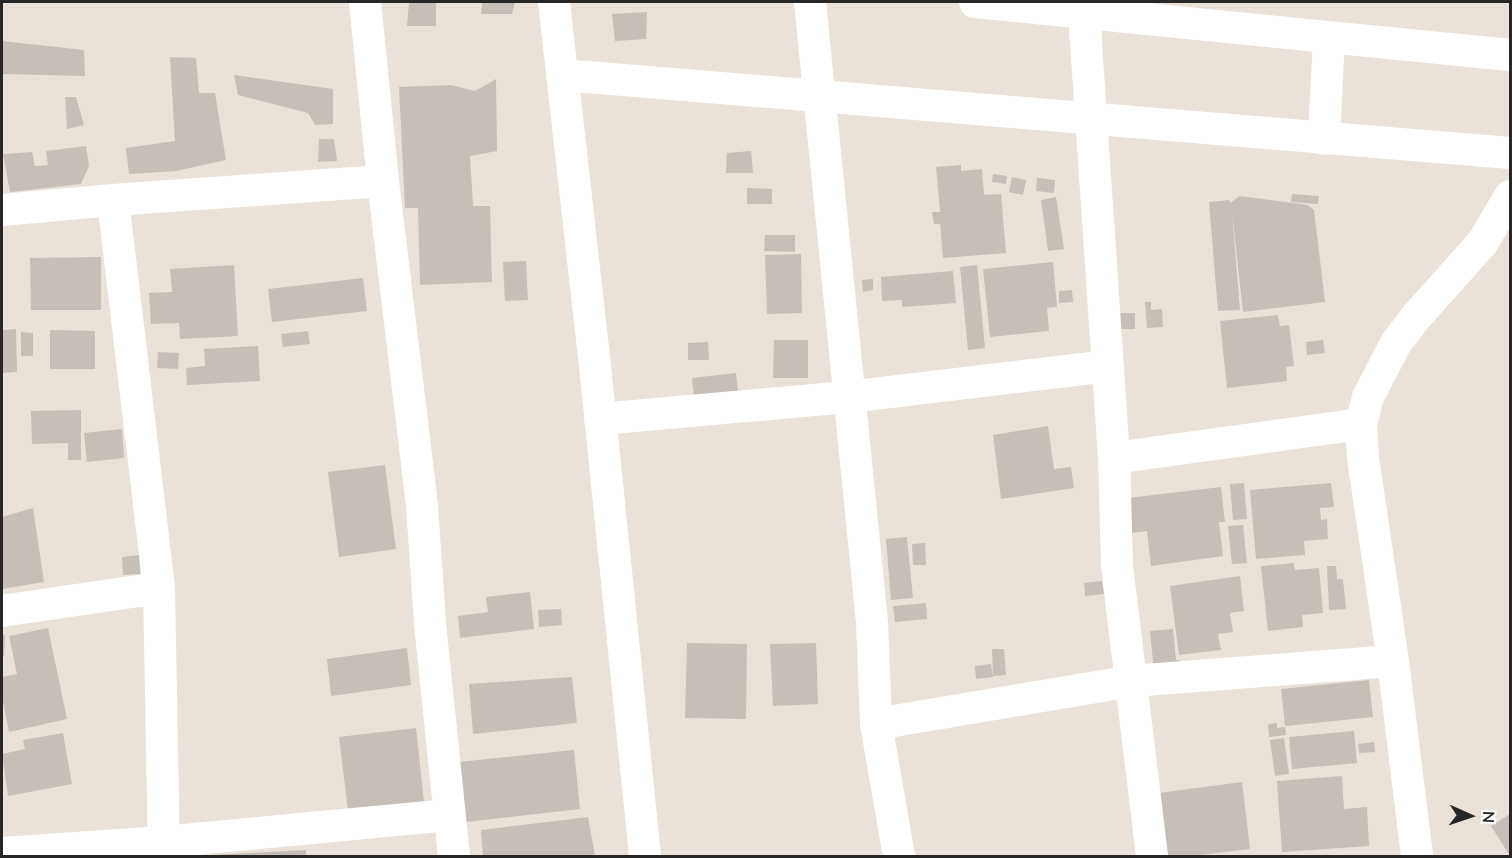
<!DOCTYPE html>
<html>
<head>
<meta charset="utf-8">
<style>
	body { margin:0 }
	#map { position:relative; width:1512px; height:858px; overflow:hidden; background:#eae2d8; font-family:"Nunito Sans",sans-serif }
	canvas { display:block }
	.frame { position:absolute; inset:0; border:3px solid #272727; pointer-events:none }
	.north { position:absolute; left:1440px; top:786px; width:60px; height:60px; -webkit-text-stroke:4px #fff; paint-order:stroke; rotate:93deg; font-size:16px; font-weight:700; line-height:24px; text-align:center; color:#272727 }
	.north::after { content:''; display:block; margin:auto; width:21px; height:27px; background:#272727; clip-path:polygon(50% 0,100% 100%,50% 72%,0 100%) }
</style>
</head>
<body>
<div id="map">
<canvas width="1512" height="858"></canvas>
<div class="frame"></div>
<div class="north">N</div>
</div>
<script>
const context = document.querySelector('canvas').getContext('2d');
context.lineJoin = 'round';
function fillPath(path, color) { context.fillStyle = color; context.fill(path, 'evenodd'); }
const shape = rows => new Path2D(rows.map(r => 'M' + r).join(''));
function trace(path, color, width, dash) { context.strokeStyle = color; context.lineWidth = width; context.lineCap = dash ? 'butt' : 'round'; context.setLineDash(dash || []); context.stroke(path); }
fillPath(shape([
	[409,2,436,2,436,26,407,26],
	[482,2,515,2,512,14,481,14],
	[647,12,646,39,615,41,612,14],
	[2,41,84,50,85,76,2,74],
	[170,57,196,58,199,93,215,93,226,160,176,171,129,174,126,148,175,141],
	[234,75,333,89,333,124,315,125,308,113,238,95],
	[496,79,497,151,470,156,473,206,490,206,492,282,420,285,418,208,405,208,399,87,451,85,475,91],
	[65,97,76,97,84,125,67,129],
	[319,139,334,139,337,161,318,162],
	[86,146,89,166,81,184,10,192,3,154,32,152,35,166,48,165,46,151],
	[751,151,753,173,726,173,727,153],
	[961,165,961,171,982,169,984,195,1001,194,1006,253,943,258,940,224,934,224,932,212,940,212,936,167],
	[993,174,1007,176,1006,184,992,182],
	[1012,177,1026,180,1023,195,1009,192],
	[1037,178,1055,180,1054,193,1036,191],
	[747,188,772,189,772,204,747,204],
	[1292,194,1319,196,1318,204,1291,202],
	[1240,196,1308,205,1314,210,1325,302,1243,312,1232,213,1240,310,1218,311,1209,202,1230,200,1230,203],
	[1056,197,1064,249,1048,251,1041,200],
	[765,235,795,235,795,252,764,251],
	[801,254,802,313,767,314,765,255],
	[101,257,101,310,31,310,30,258],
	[526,261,528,300,505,301,503,262],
	[1053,262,1057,307,1047,308,1049,331,990,337,983,269],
	[234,265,238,336,180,339,179,323,151,324,149,293,172,292,170,269],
	[977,265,985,348,968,350,960,267],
	[953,271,956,303,902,307,902,300,882,301,881,277],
	[363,278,367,311,272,322,268,289],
	[873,279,873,290,863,292,862,280],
	[1072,290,1073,302,1059,303,1059,291],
	[1145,302,1151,302,1151,310,1162,309,1163,327,1147,328],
	[1118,313,1135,313,1135,329,1118,329],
	[1278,315,1280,326,1289,325,1294,366,1286,367,1287,381,1227,388,1220,321],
	[16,329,17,372,2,373,2,330],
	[50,330,95,331,95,369,50,369],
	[308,331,310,344,283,347,281,334],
	[21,332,33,333,33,356,21,356],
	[774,340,808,340,808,378,773,378],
	[1323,340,1325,353,1307,355,1306,342],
	[708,342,709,360,688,360,688,343],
	[258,346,260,381,187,385,186,368,205,366,204,349],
	[158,352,179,353,178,369,157,368],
	[736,373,738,392,694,397,692,378],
	[81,410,81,460,68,460,68,443,32,444,31,411],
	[1048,426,1054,469,1071,467,1074,488,1001,499,993,435],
	[122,429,124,458,87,462,84,433],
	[385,465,396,549,339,557,328,472],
	[1244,483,1247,519,1233,520,1230,484],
	[1331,483,1334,507,1320,508,1321,520,1327,519,1328,539,1304,541,1305,555,1256,559,1250,490],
	[1221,487,1225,522,1219,522,1223,556,1151,566,1147,531,1132,533,1128,498],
	[33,508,44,582,2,589,2,517],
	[1243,525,1247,563,1232,564,1228,526],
	[907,537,913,598,891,600,886,539],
	[925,543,926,565,913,565,912,544],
	[139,555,140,574,123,575,122,557],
	[1294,563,1295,570,1319,568,1323,613,1302,615,1303,627,1268,631,1261,566],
	[1327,566,1336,566,1337,579,1343,579,1346,609,1329,610],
	[1240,576,1244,611,1230,613,1233,632,1218,634,1221,650,1179,655,1170,586],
	[1102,581,1104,594,1085,596,1084,583],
	[530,592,534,629,460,638,458,616,488,612,486,597],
	[926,603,927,619,895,622,893,606],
	[561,609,562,625,539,627,538,610],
	[48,628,67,719,9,732,2,697,2,677,17,674,9,636],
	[1173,629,1176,660,1180,660,1182,669,1154,672,1150,631],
	[2,635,5,635,4,656,2,656],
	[687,643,747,644,746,719,685,718],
	[816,643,818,704,773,706,770,644],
	[407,648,411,685,331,696,327,659],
	[992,649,1004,649,1006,675,993,676],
	[991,664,993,677,976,679,975,666],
	[572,677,577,723,473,734,469,684],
	[1369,680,1373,717,1285,726,1281,689],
	[1277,723,1277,728,1285,727,1286,735,1269,737,1268,724],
	[416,728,424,802,348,811,339,737],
	[1354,731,1357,763,1292,769,1289,737],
	[63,733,72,784,8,796,2,754,25,749,23,740],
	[1284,738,1289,774,1275,776,1270,740],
	[1374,742,1375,752,1359,753,1358,744],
	[574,750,580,809,466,822,459,762],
	[1342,776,1344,809,1367,807,1369,846,1282,852,1277,781],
	[1242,782,1250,849,1191,856,1159,856,1151,794],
	[1510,814,1510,856,1491,826],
	[588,817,595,856,483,856,481,830],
	[306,850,306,856,213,856,213,855]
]), '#c5bfb8');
trace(shape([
	[365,2,383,181,422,505,430,624,454,856],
	[554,2,595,366,645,856],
	[810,2,872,622,876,724,899,856],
	[975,2,1510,55],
	[1084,13,1114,458,1117,566,1152,856],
	[563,75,1510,153],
	[1324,139,1329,38],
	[113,200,159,588,164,856],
	[2,210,113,200,383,181],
	[600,419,848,397,1108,366],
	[1114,458,1361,424],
	[2,611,159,588],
	[876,724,1132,681,1393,661],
	[3,853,163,842,449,815],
	[1417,856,1393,661,1363,458,1361,424,1368,397,1396,343,1416,317,1483,242,1510,196]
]), '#fff', 32);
</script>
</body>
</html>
